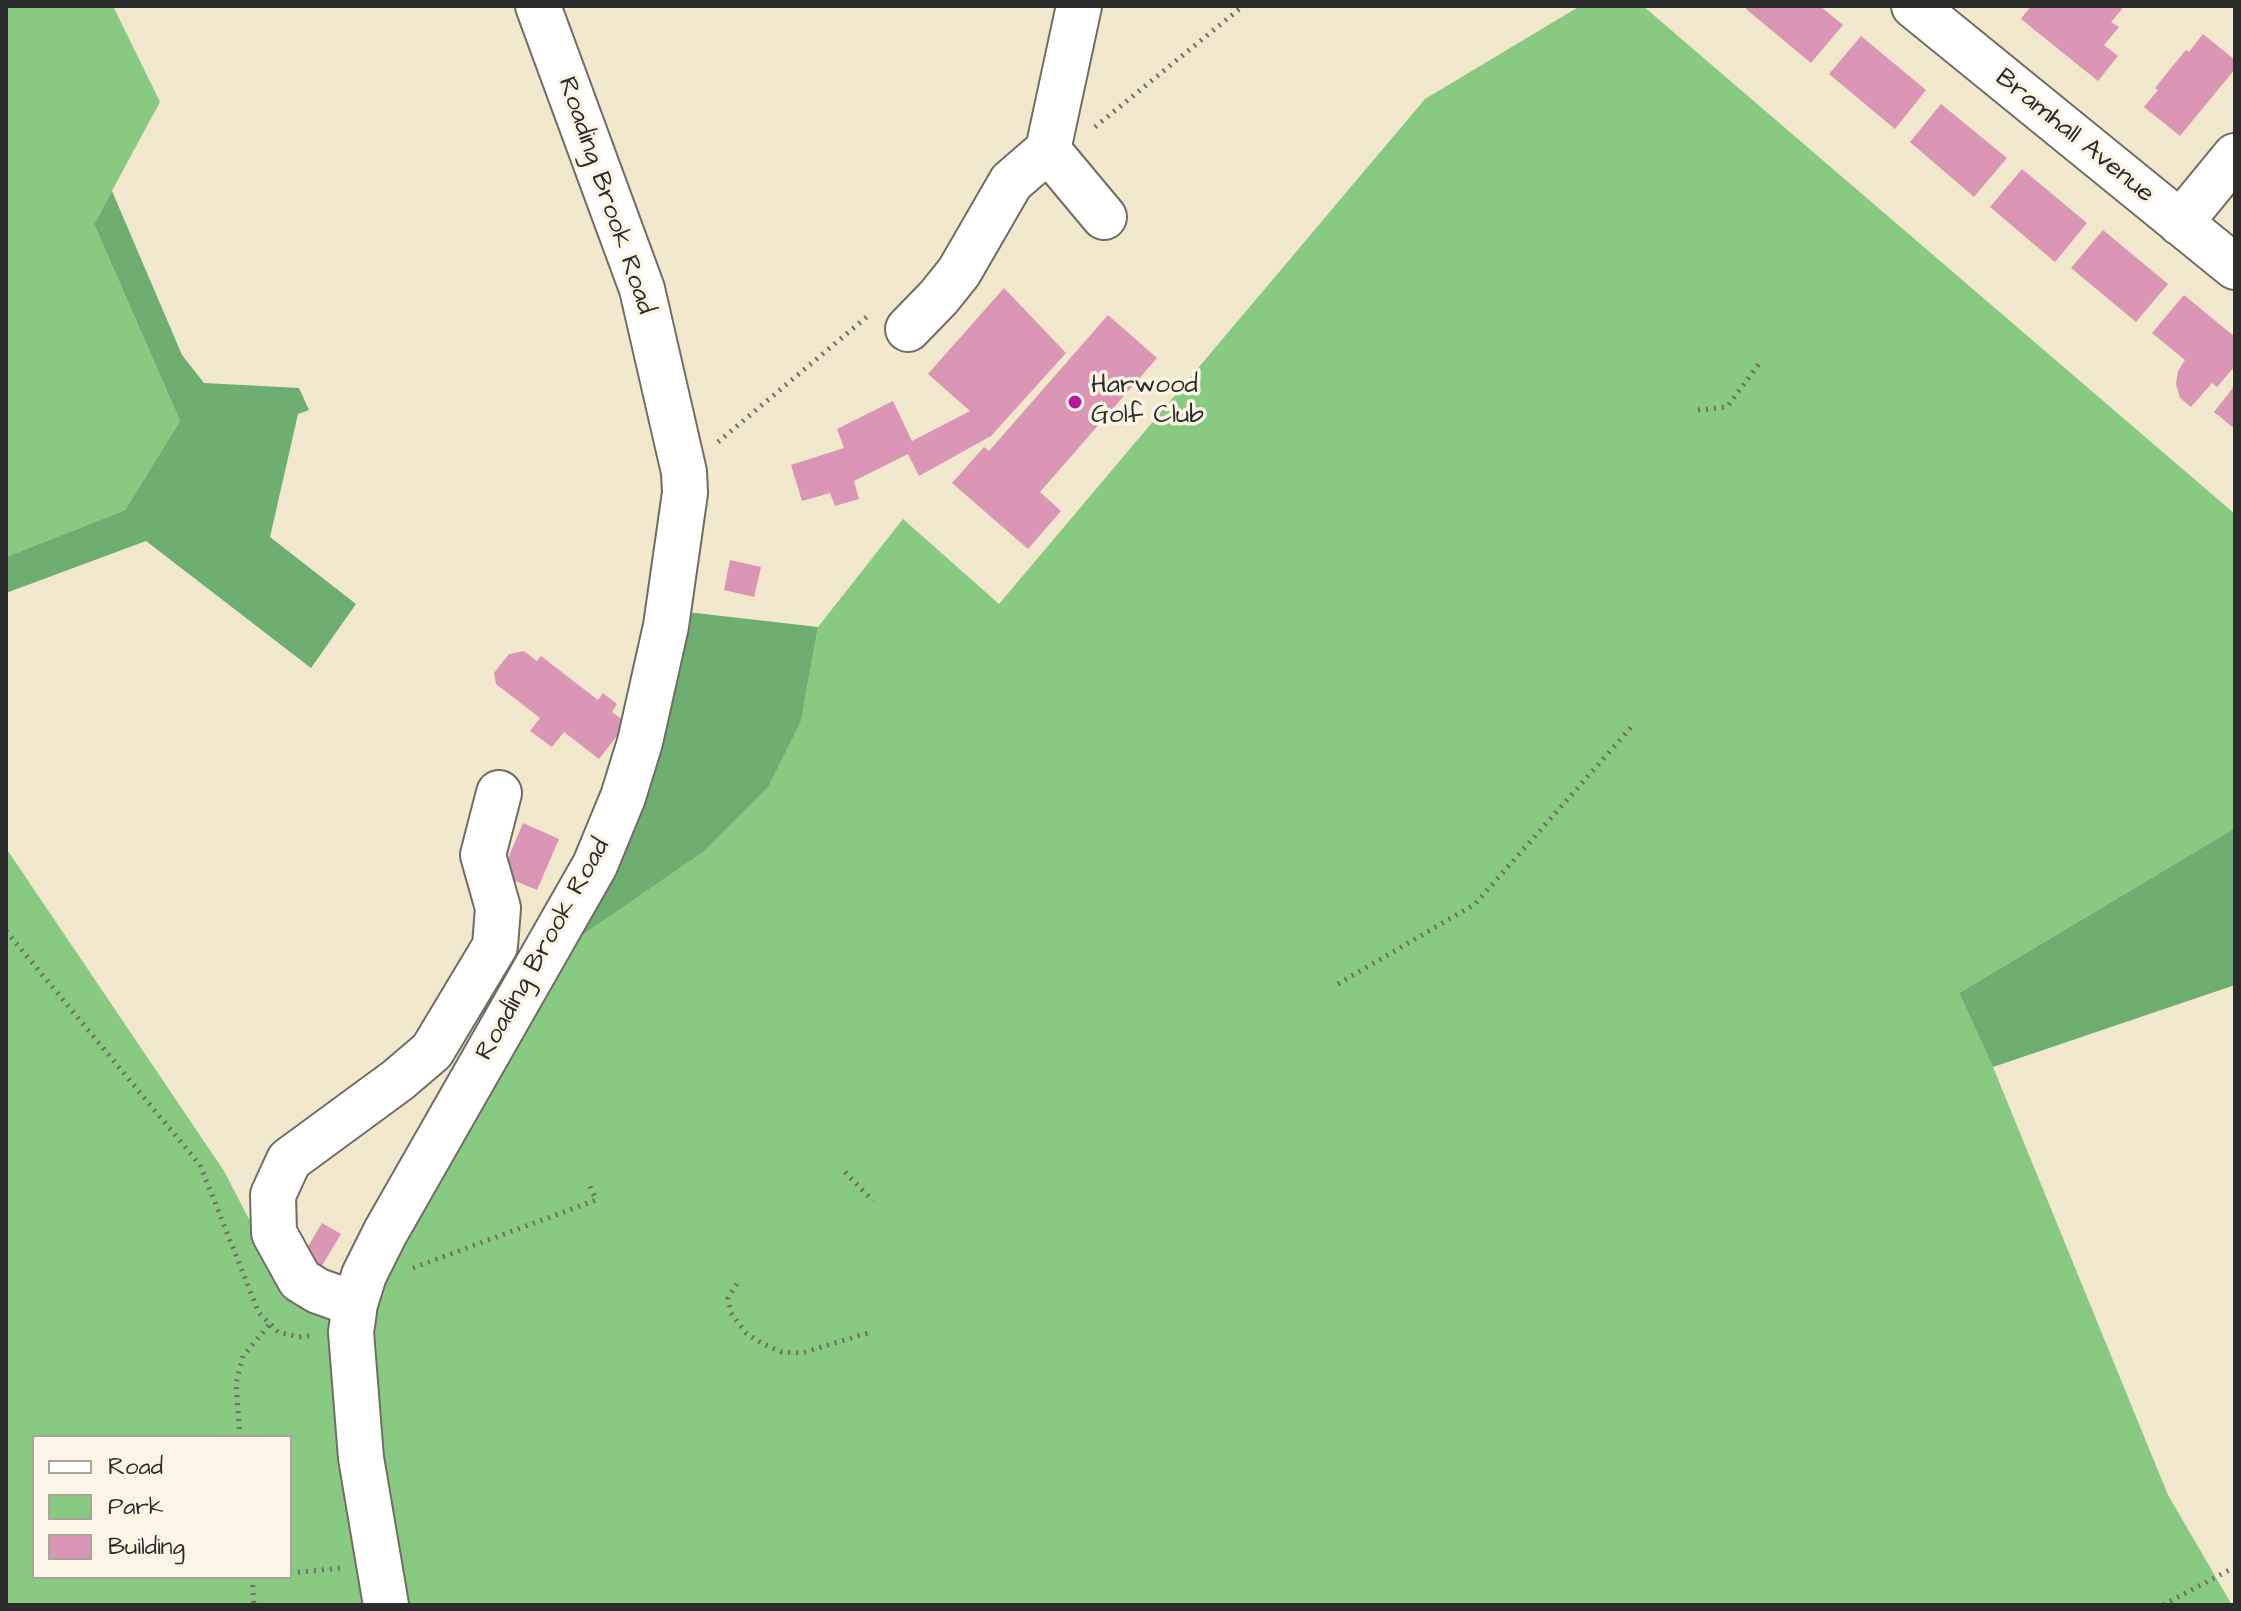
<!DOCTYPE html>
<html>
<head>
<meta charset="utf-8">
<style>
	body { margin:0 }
	#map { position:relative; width:2241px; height:1611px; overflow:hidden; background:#f1e8cd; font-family:"Architects Daughter",sans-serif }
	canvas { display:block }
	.frame { position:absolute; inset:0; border:8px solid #2b2b2b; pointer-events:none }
	.legend { position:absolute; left:32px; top:1435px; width:260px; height:144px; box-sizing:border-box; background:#fcf5e5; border:2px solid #a8a49b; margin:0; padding:10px 14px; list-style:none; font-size:24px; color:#2b2b2b }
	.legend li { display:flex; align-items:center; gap:16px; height:40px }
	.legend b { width:40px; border:2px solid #a8a49b }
</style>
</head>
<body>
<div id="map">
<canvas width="2241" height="1611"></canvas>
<div class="frame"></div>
<ul class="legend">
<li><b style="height:10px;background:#fff"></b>Road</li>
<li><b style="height:22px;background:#89ca82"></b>Park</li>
<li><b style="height:22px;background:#da96b4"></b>Building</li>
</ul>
</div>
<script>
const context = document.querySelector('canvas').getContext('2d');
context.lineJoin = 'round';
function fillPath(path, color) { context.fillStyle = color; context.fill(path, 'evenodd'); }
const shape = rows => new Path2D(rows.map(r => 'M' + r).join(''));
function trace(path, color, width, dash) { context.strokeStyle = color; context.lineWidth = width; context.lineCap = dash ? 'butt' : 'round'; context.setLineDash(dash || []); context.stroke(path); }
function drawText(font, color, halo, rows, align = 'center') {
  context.font = font + ' "Architects Daughter",sans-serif'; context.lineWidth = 7; context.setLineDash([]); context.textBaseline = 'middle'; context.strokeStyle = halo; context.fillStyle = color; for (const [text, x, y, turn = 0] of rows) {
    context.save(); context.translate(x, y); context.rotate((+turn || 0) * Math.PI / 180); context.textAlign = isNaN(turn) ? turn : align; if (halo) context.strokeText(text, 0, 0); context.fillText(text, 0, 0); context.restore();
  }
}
fillPath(shape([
	[6,6,113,6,160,102,94,224,180,421,125,510,6,557],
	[1580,6,1643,6,2235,514,2235,828,1959,993,1993,1067,2168,1495,2232,1605,6,1605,6,848,224,1171,263,1246,329,1285,388,1269,578,938,702,853,801,721,818,627,903,519,999,604,1425,99],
	[34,1437,290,1437,290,1577,34,1577]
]), '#89ca82');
fillPath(shape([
	[112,191,182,355,204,383,299,388,309,410,298,414,270,537,356,604,311,668,146,541,6,593,6,557,125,510,180,421,94,224],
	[687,612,818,627,801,721,768,787,702,853,578,938,640,811,659,757],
	[2235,828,2235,985,1993,1067,1959,993]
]), '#6eae70');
fillPath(shape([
	[1749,6,1820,6,1843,25,1811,63,1746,9],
	[2031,6,2118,6,2122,9,2111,22,2119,27,2104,45,2118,56,2098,81,2021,19],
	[2203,34,2235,60,2235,69,2180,136,2144,107,2158,90,2155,88,2171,68,2186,50,2189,52],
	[1861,36,1926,90,1895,129,1829,74],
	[1941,104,2007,158,1974,197,1910,142],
	[2022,169,2087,223,2055,262,1990,207],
	[2103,230,2168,284,2136,322,2071,268],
	[1004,288,1066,353,991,436,919,476,908,454,854,481,859,499,835,506,830,493,802,501,791,465,844,448,837,429,893,401,912,441,970,411,928,374],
	[2184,295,2235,337,2235,366,2217,387,2212,383,2191,407,2180,398,2176,384,2178,371,2185,360,2152,333],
	[1108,315,1157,358,1040,492,1061,511,1028,549,952,483,984,447,989,451],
	[2235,385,2235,429,2214,412],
	[730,560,761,567,754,597,724,590],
	[524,651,537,661,541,656,598,700,603,693,617,704,612,712,627,723,599,759,564,732,552,747,530,731,540,718,496,684,494,673,509,654],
	[523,823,559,839,537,890,501,875],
	[322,1223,341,1234,317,1274,298,1263]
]), '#da96b4');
const minor = shape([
	[1079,6,1048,150,1104,217],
	[1914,6,2235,267],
	[2180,223,2235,156],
	[908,329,939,297,959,272,1011,182,1048,150],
	[355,1304,318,1291,300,1280,274,1233,273,1195,289,1160,398,1080,432,1051,495,946,498,908,483,855,499,793],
	[386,1605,361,1458,351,1332,355,1304,364,1275,385,1233,595,865,623,797,640,742,666,626,685,493,684,472,642,289,538,6]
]);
trace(minor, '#706d64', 48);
trace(shape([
	[1095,127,1243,6],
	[1698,410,1727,407,1759,364],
	[718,442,869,315],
	[6,931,200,1165,259,1313,278,1332,298,1337,310,1336],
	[1338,984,1475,904,1635,723],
	[845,1172,873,1201],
	[413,1268,596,1200,588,1182],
	[737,1284,728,1298,731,1313,746,1333,763,1344,782,1352,802,1353,871,1332],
	[240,1437,236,1383,243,1356,270,1324],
	[290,1573,341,1568],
	[252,1577,254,1605],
	[2163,1605,2235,1567]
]), '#706d64', 5, [2, 6]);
trace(minor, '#fff', 44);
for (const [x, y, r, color] of [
	[1075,402,8,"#b5179e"]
]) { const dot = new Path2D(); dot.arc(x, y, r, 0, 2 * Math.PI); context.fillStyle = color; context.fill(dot); trace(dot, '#fcf5e5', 3); }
drawText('26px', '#2b2b2b', '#fcf5e5', [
	["Bramhall Avenue",2074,137,39],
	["Roading Brook Road",605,196,71],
	["Roading Brook Road",544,950,-61]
]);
drawText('26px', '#2b2b2b', '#fcf5e5', [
	["Harwood",1091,387],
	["Golf Club",1091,417]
], 'left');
</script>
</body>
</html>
